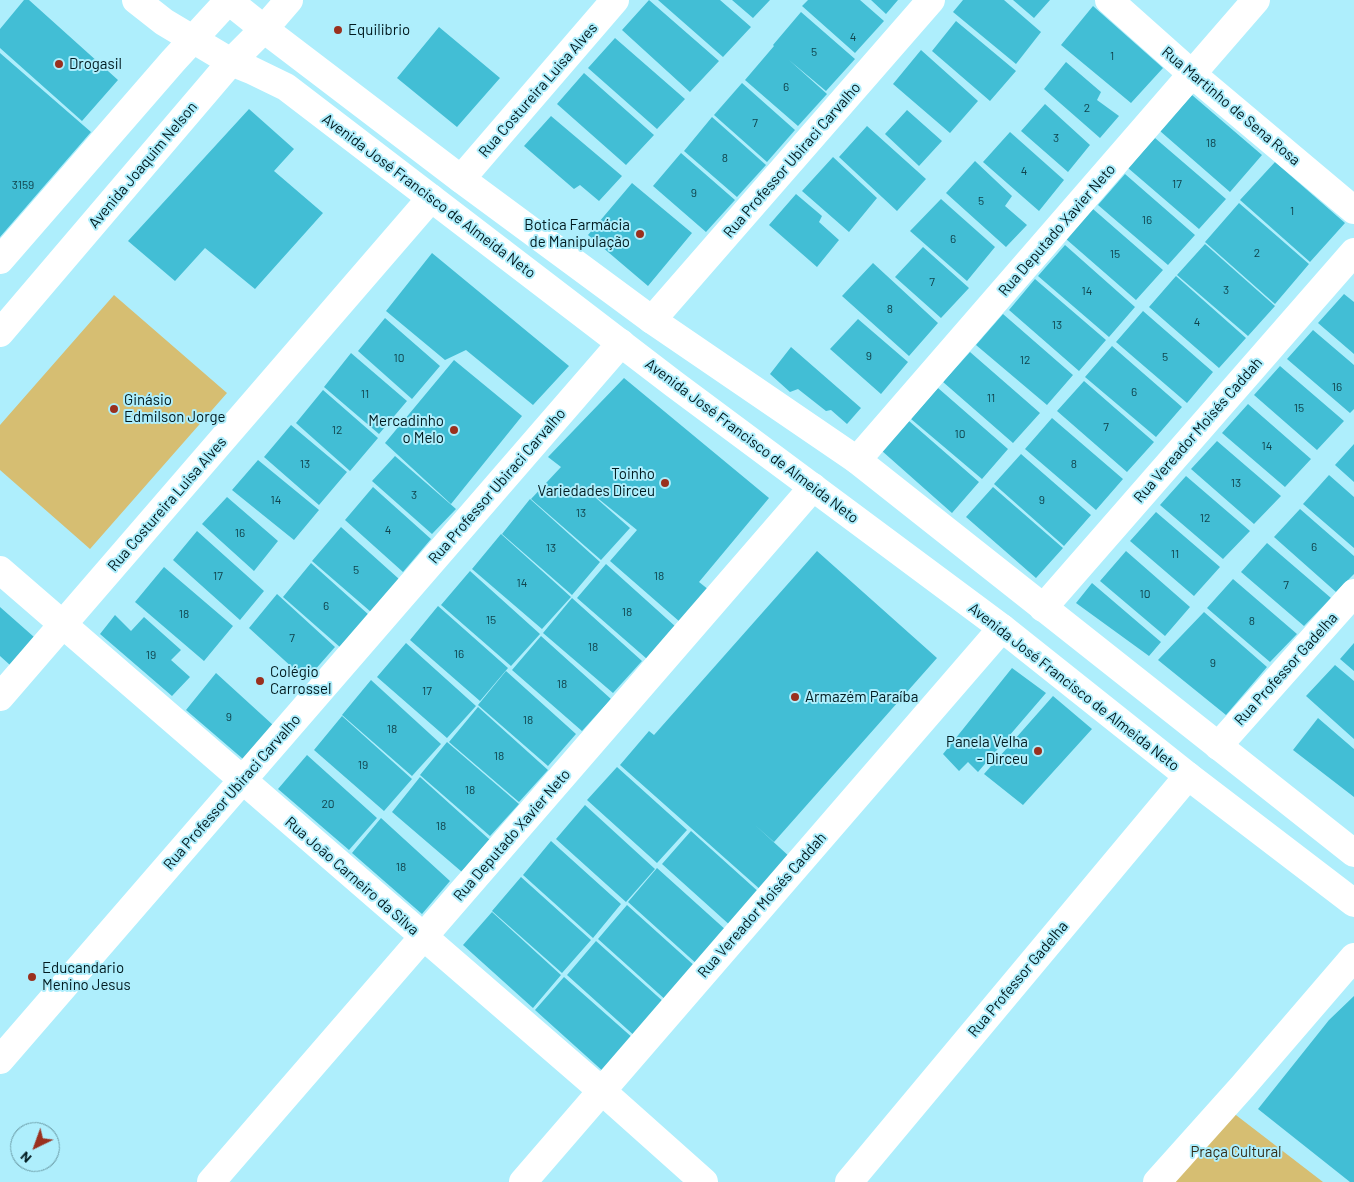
<!DOCTYPE html>
<html>
<head>
<meta charset="utf-8">
<style>
	body { margin:0 }
	#map { position:relative; width:1354px; height:1182px; overflow:hidden; background:#aeeefc; font-family:Barlow,sans-serif }
	canvas { display:block }
	.north { position:absolute; left:10px; top:1122px; width:50px; height:50px; box-sizing:border-box; background:#aeeefc; border:1px solid #6999a4; border-radius:50%; rotate:222deg; font-size:14px; font-weight:700; line-height:20px; text-align:center; color:#011a1f }
	.north::after { content:''; display:block; margin:auto; width:18px; height:22px; background:#9a301e; clip-path:polygon(50% 0,100% 100%,50% 72%,0 100%) }
</style>
</head>
<body>
<div id="map">
<canvas width="1354" height="1182"></canvas>
<div class="north">N</div>
</div>
<script>
const context = document.querySelector('canvas').getContext('2d');
context.lineJoin = 'round';
function fillPath(path, color) { context.fillStyle = color; context.fill(path, 'evenodd'); }
const shape = rows => new Path2D(rows.map(r => 'M' + r).join(''));
function trace(path, color, width, dash) { context.strokeStyle = color; context.lineWidth = width; context.lineCap = dash ? 'butt' : 'round'; context.setLineDash(dash || []); context.stroke(path); }
function drawText(font, color, halo, rows, align = 'center') {
  context.font = font + ' Barlow,sans-serif'; context.lineWidth = 4; context.setLineDash([]); context.textBaseline = 'middle'; context.strokeStyle = halo; context.fillStyle = color; for (const [text, x, y, turn = 0] of rows) {
    context.save(); context.translate(x, y); context.rotate((+turn || 0) * Math.PI / 180); context.textAlign = isNaN(turn) ? turn : align; if (halo) context.strokeText(text, 0, 0); context.fillText(text, 0, 0); context.restore();
  }
}
fillPath(shape([
	[114,295,227,393,90,549,0,470,0,425],
	[1232,1112,1323,1182,1172,1182]
]), '#d6be72');
fillPath(shape([
	[24,0,29,0,118,80,82,121,0,48,0,29],
	[649,0,719,61,690,92,622,30],
	[658,0,720,0,751,27,723,57],
	[732,0,770,0,753,18],
	[808,0,860,0,884,21,855,53,802,6],
	[871,0,898,0,886,14],
	[963,0,1004,0,1041,32,1016,64,953,12],
	[1013,0,1050,0,1034,18],
	[1093,6,1163,68,1131,103,1061,45],
	[801,12,855,59,826,91,789,60,827,94,798,126,745,80,774,46,773,45],
	[956,21,1016,71,990,101,932,51],
	[439,27,500,78,457,127,397,78],
	[615,38,685,99,657,129,588,68],
	[921,50,978,101,950,133,893,84],
	[0,53,91,132,0,237],
	[1066,62,1101,92,1097,100,1119,116,1100,138,1044,89],
	[584,73,654,135,626,165,557,104],
	[742,83,795,130,767,162,714,115],
	[1192,95,1262,155,1230,192,1160,131],
	[1045,104,1090,145,1068,172,1021,131],
	[249,109,294,149,274,171,323,213,255,289,205,248,175,281,128,241],
	[907,110,942,141,919,166,885,134],
	[551,116,622,176,599,201,580,185,574,189,524,146],
	[712,117,766,165,737,197,684,151],
	[867,126,926,179,897,211,839,157],
	[1010,132,1064,180,1039,211,983,162],
	[1155,138,1226,199,1199,229,1128,168],
	[681,153,735,200,706,232,653,186],
	[833,157,877,198,849,232,802,191],
	[975,161,1012,196,1005,206,1027,225,1006,247,946,193],
	[1275,162,1345,223,1310,262,1240,200],
	[1125,174,1195,235,1168,265,1098,205],
	[632,183,692,233,648,286,588,235],
	[796,194,822,216,819,222,839,240,817,267,769,225],
	[941,199,995,247,967,281,910,231],
	[1239,203,1309,264,1275,304,1205,242],
	[1093,209,1163,270,1136,300,1066,239],
	[1205,244,1275,306,1248,336,1177,275],
	[1065,245,1135,307,1109,337,1038,276],
	[923,247,969,288,941,318,895,277],
	[432,253,569,366,533,405,466,350,445,360,386,311],
	[873,263,938,323,909,356,842,296],
	[1176,276,1246,338,1219,368,1149,307],
	[1035,279,1106,340,1079,371,1009,310],
	[1344,294,1354,302,1354,354,1318,323],
	[1143,311,1213,372,1187,403,1116,342],
	[1003,314,1073,375,1047,405,976,345],
	[385,318,440,366,412,399,358,351],
	[858,319,908,362,881,394,830,349],
	[1313,330,1354,365,1354,409,1350,413,1287,359],
	[1112,346,1182,407,1156,437,1085,377],
	[791,347,861,408,847,424,831,410,826,411,798,389,790,392,770,374],
	[970,352,1040,413,1013,443,943,382],
	[351,353,407,401,379,434,324,387],
	[454,360,522,416,451,504,385,443],
	[1280,366,1344,421,1317,450,1254,395],
	[624,378,769,498,699,582,709,590,680,622,610,561,637,530,579,483,630,528,601,560,531,499,561,467,548,457],
	[1084,381,1154,442,1127,472,1057,411],
	[938,388,1008,449,982,479,911,419],
	[323,390,378,438,350,471,296,423],
	[1248,404,1311,459,1285,487,1222,433],
	[1052,418,1123,479,1096,510,1025,449],
	[909,421,979,482,952,513,882,451],
	[291,425,347,472,319,505,264,457],
	[1217,441,1281,496,1254,524,1191,469],
	[1354,444,1354,482,1335,465],
	[1021,454,1091,515,1064,546,994,484],
	[395,456,456,509,432,534,372,481],
	[258,460,319,510,294,540,232,490],
	[1329,475,1354,497,1354,548,1303,504],
	[1186,476,1250,531,1223,559,1160,505],
	[373,487,431,539,403,572,345,520],
	[993,487,1063,548,1036,578,966,517],
	[227,497,278,541,254,571,202,524],
	[530,499,600,562,572,595,502,534],
	[1300,509,1354,556,1354,574,1336,592,1274,537],
	[1156,512,1220,567,1194,596,1130,541],
	[341,527,399,579,371,612,312,561],
	[197,531,264,591,240,620,173,560],
	[501,534,571,597,542,629,472,569],
	[1267,543,1331,598,1304,626,1241,572],
	[817,551,937,658,774,842,755,825,791,858,762,891,620,765,649,731,654,735],
	[1126,551,1190,607,1165,636,1100,581],
	[311,563,369,615,341,648,283,597],
	[606,564,676,627,647,659,577,598],
	[164,567,233,626,204,661,135,602],
	[470,571,540,634,511,666,441,605],
	[1233,579,1297,634,1270,662,1207,608],
	[1092,583,1161,642,1149,656,1076,603],
	[277,594,335,647,306,680,249,628],
	[572,598,642,661,613,693,543,633],
	[438,606,508,668,480,701,410,640],
	[0,607,34,637,10,665,0,656],
	[1204,612,1267,667,1226,715,1158,660],
	[115,615,131,631,144,617,181,650,171,660,190,677,172,696,100,634],
	[541,636,611,699,582,731,512,670],
	[406,643,476,706,447,738,377,677],
	[1354,643,1354,671,1340,659],
	[1335,665,1354,681,1354,739,1306,696],
	[1012,668,1046,693,978,772,968,762,959,771,943,754],
	[506,671,576,734,548,766,478,705],
	[216,673,273,725,243,759,186,710],
	[371,680,441,744,412,776,342,715],
	[1053,696,1092,729,1023,805,984,774],
	[478,707,548,770,519,802,449,742],
	[342,716,412,779,384,811,314,750],
	[1318,718,1354,749,1354,797,1293,750],
	[447,742,519,804,490,836,420,775],
	[307,755,377,818,349,850,278,789],
	[617,767,687,830,657,863,587,800],
	[420,777,490,840,462,872,392,812],
	[585,805,655,869,626,902,556,839],
	[381,818,450,881,422,914,352,853],
	[691,831,761,894,732,927,662,864],
	[551,841,621,904,593,938,523,875],
	[657,868,727,931,698,965,628,902],
	[521,877,591,940,562,973,492,911],
	[627,905,697,968,668,1002,598,939],
	[492,912,561,975,533,1008,463,945],
	[596,941,666,1004,637,1038,567,975],
	[564,977,634,1039,605,1073,535,1010],
	[1354,996,1354,1182,1350,1182,1258,1109,1329,1020]
]), '#42bed5');
trace(shape([
	[1109,0,1192,74,1354,210],
	[461,179,615,0],
	[652,320,931,0],
	[857,460,1256,0],
	[0,570,602,1091,704,1182],
	[1043,608,1354,252],
	[0,697,431,198],
	[1218,746,1354,593],
	[0,1060,621,343],
	[211,1182,813,487],
	[523,1182,1002,628],
	[849,1182,1188,776]
]), '#fff', 28);
trace(shape([
	[136,0,164,22,231,62,251,70,286,87,674,384,1002,628,1188,776,1354,903],
	[229,1,264,29,461,179,652,320,857,460,1354,853],
	[0,260,173,61,229,0],
	[0,333,231,62,264,29,289,0],
	[1157,1182,1243,1086,1354,957]
]), '#fff', 28);
for (const [x, y, r, color] of [
	[338,30,5,"#9a301e"],
	[59,64,5,"#9a301e"],
	[640,234,5,"#9a301e"],
	[114,409,5,"#9a301e"],
	[454,430,5,"#9a301e"],
	[665,483,5,"#9a301e"],
	[260,681,5,"#9a301e"],
	[795,697,5,"#9a301e"],
	[1038,751,5,"#9a301e"],
	[32,977,5,"#9a301e"]
]) { const dot = new Path2D(); dot.arc(x, y, r, 0, 2 * Math.PI); context.fillStyle = color; context.fill(dot); trace(dot, '#aeeefc', 2); }
drawText('12px', '#11434c', null, [
	["4",853,37],
	["5",814,52],
	["1",1112,56],
	["6",786,87],
	["2",1087,108],
	["7",755,123],
	["3",1056,138],
	["18",1211,143],
	["8",725,158],
	["4",1024,171],
	["17",1177,184],
	["3159",23,185],
	["9",694,193],
	["5",981,201],
	["1",1292,211],
	["16",1147,220],
	["6",953,239],
	["2",1257,253],
	["15",1115,254],
	["7",932,282],
	["3",1226,290],
	["14",1087,291],
	["8",890,309],
	["4",1197,322],
	["13",1057,325],
	["9",869,356],
	["5",1165,357],
	["10",399,358],
	["12",1025,360],
	["16",1337,387],
	["6",1134,392],
	["11",365,394],
	["11",991,398],
	["15",1299,408],
	["7",1106,427],
	["12",337,430],
	["10",960,434],
	["14",1267,446],
	["13",305,464],
	["8",1074,464],
	["13",1236,483],
	["3",414,495],
	["14",276,500],
	["9",1042,500],
	["13",581,513],
	["12",1205,518],
	["4",388,530],
	["16",240,533],
	["6",1314,547],
	["13",551,548],
	["11",1175,554],
	["5",356,570],
	["17",218,576],
	["18",659,576],
	["14",522,583],
	["7",1286,585],
	["10",1145,594],
	["6",326,606],
	["18",627,612],
	["18",184,614],
	["15",491,620],
	["8",1252,621],
	["7",292,638],
	["18",593,647],
	["16",459,654],
	["19",151,655],
	["9",1213,663],
	["18",562,684],
	["17",427,691],
	["9",229,717],
	["18",528,720],
	["18",392,729],
	["18",499,756],
	["19",363,765],
	["18",470,790],
	["20",328,804],
	["18",441,826],
	["18",401,867]
]);
drawText('15px', '#011a1f', '#aeeefc', [
	["Equilibrio",348,30],
	["Drogasil",69,64],
	["Botica Farmácia",630,225,"right"],
	["de Manipulação",630,242,"right"],
	["Ginásio",124,400],
	["Edmilson Jorge",124,417],
	["Mercadinho",444,421,"right"],
	["o Melo",444,438,"right"],
	["Toinho",655,474,"right"],
	["Variedades Dirceu",655,491,"right"],
	["Colégio",270,672],
	["Carrossel",270,689],
	["Armazém Paraíba",805,697],
	["Panela Velha",1028,742,"right"],
	["- Dirceu",1028,759,"right"],
	["Educandario",42,968],
	["Menino Jesus",42,985]
], 'left');
drawText('15px', '#011a1f', '#aeeefc', [
	["Rua Costureira Luisa Alves",538,90,-49],
	["Rua Martinho de Sena Rosa",1231,106,40],
	["Rua Professor Ubiraci Carvalho",792,160,-49],
	["Avenida Joaquim Nelson",143,165,-50],
	["Avenida José Francisco de Almeida Neto",429,196,37],
	["Rua Deputado Xavier Neto",1057,230,-49],
	["Rua Vereador Moisés Caddah",1198,430,-49],
	["Avenida José Francisco de Almeida Neto",752,441,37],
	["Rua Professor Ubiraci Carvalho",497,486,-49],
	["Rua Costureira Luisa Alves",167,504,-49],
	["Rua Professor Gadelha",1286,669,-48],
	["Avenida José Francisco de Almeida Neto",1074,687,38],
	["Rua Professor Ubiraci Carvalho",232,792,-49],
	["Rua Deputado Xavier Neto",512,835,-49],
	["Rua João Carneiro da Silva",352,876,41],
	["Rua Vereador Moisés Caddah",762,905,-49],
	["Rua Professor Gadelha",1018,979,-50]
]);
drawText('15px', '#332d19', '#aeeefc', [
	["Praça Cultural",1236,1152]
]);
</script>
</body>
</html>
